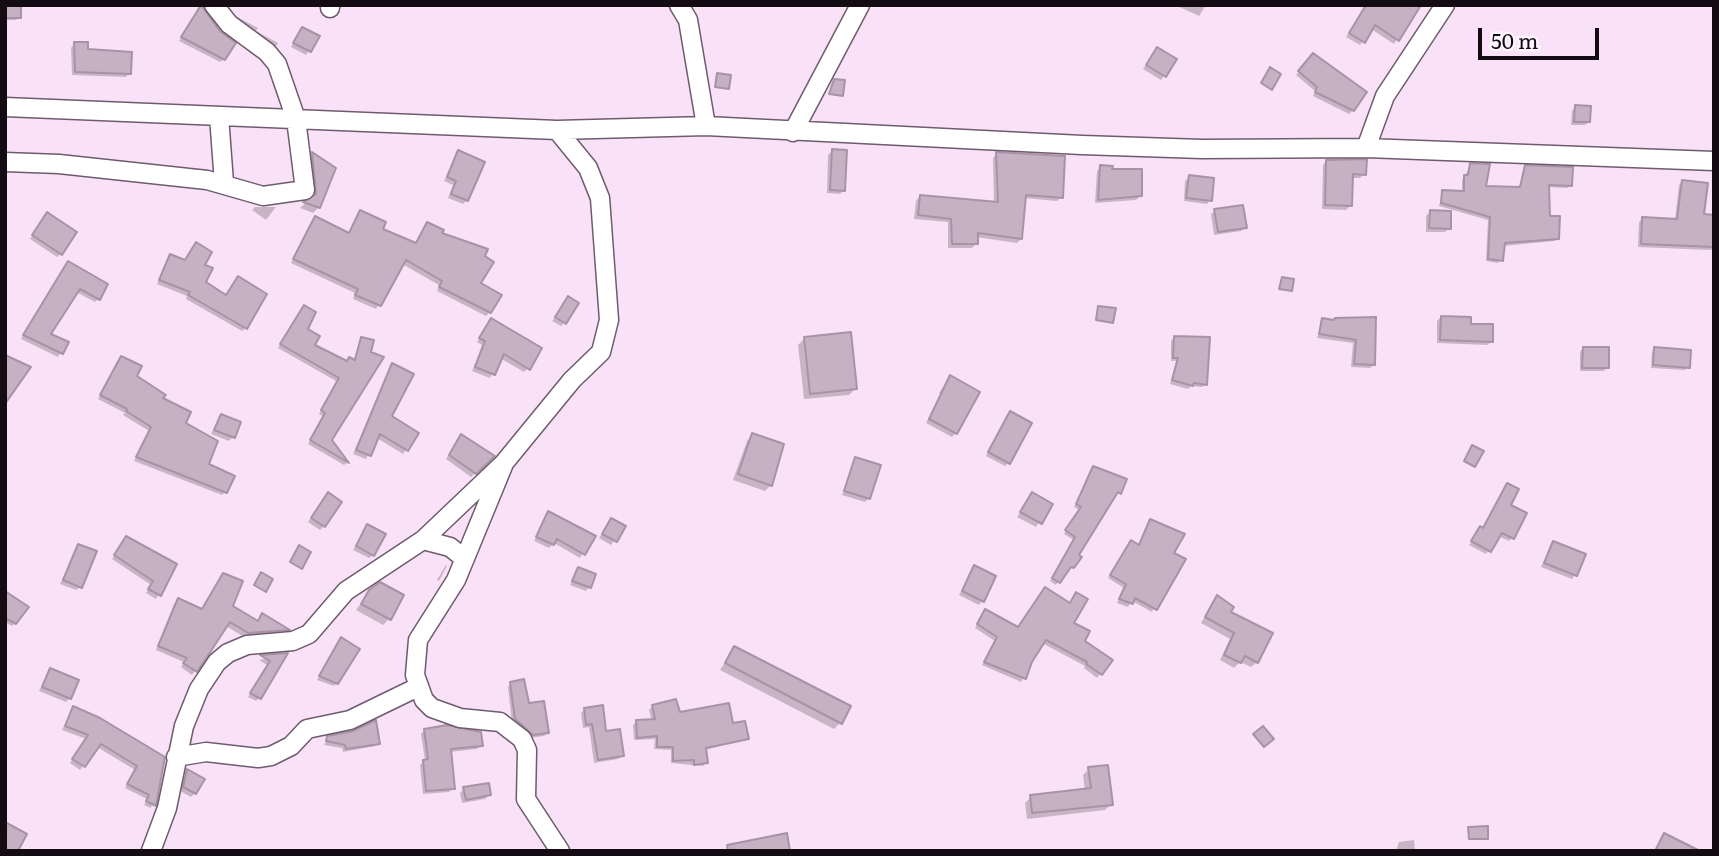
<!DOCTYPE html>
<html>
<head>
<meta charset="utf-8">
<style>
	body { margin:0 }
	#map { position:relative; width:1719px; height:856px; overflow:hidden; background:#f9e2f7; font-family:Literata,serif }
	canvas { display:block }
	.frame { position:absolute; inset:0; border:7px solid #130c13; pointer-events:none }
	.scale { position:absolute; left:1478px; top:28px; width:121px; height:32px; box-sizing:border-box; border:4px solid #130c13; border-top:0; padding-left:9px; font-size:21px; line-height:24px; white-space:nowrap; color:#130c13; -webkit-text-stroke:5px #fdf4fd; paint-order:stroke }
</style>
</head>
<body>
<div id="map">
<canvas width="1719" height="856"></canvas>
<div class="frame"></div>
<div class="scale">50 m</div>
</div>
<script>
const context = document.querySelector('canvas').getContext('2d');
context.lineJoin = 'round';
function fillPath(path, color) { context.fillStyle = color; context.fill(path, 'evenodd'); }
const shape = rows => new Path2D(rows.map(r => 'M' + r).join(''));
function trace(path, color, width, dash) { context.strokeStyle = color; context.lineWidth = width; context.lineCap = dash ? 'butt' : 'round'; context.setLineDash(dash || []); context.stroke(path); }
fillPath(shape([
	[5,5,20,17,16,20,5,20],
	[1175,5,1206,5,1199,16],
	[1366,5,1419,5,1394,44,1371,29,1360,45,1346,37],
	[202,6,224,59,220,62,179,41],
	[237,17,258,28,256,31,278,43,276,46,273,49,234,20],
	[302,29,317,37,306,55,291,47],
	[74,44,86,51,129,73,126,77,72,75,71,48],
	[1157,49,1164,76,1161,80,1143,69],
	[1313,56,1355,83,1353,110,1349,114,1313,96,1315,91,1296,75],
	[1575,107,1589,122,1585,125,1571,125,1572,111],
	[832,151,844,190,840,194,827,193,828,155],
	[458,152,467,200,463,204,448,198,453,185,444,181],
	[312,154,334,168,319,207,313,213,300,208,310,199,307,160],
	[997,154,1061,197,1057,201,1024,198,1021,239,1017,243,976,237,976,244,972,248,948,248,948,222,914,219,916,201,920,196,994,203,993,158],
	[1327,161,1364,174,1360,178,1351,178,1350,206,1346,210,1322,209,1323,165],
	[1471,165,1484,188,1518,189,1526,167,1570,185,1567,188,1547,187,1548,218,1558,238,1554,241,1503,246,1498,263,1486,261,1488,220,1439,206,1443,192,1462,193,1462,180],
	[1101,167,1111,171,1140,196,1136,200,1095,203,1097,171],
	[1189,177,1210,200,1207,204,1184,201,1185,181],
	[1682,182,1702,215,1714,247,1711,250,1638,247,1639,222,1643,219,1675,220,1679,185],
	[255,207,276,207,266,220,252,210],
	[1215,211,1245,227,1241,231,1214,235,1211,214],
	[361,212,380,230,415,244,428,224,440,234,479,283,490,312,486,316,437,291,439,285,402,264,376,309,353,299,355,293,291,263,315,218,348,235],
	[1430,212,1449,228,1445,232,1426,232,1426,216],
	[44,218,61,254,57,257,30,239],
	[196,244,203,265,203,283,246,328,242,331,186,299,187,296,157,284,167,259,170,256,184,261],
	[64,267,99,298,95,302,76,292,49,335,66,343,58,357,21,339],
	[568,298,565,322,561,326,552,321],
	[301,311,312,345,346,362,353,361,361,339,372,342,330,441,347,463,344,465,308,444,323,416,319,414,336,381,278,348],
	[1441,317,1469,325,1491,341,1488,345,1437,343,1437,321],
	[1374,319,1374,365,1370,368,1351,367,1353,343,1317,338,1323,320],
	[487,324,528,368,524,372,500,358,490,378,472,371,482,345,477,342],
	[1175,337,1206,384,1202,387,1191,386,1188,389,1170,384,1176,361,1171,361,1171,341],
	[805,338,855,389,849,395,804,399,798,345],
	[1583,348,1607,367,1604,371,1580,371,1580,352],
	[1655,349,1688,367,1685,370,1651,368,1652,352],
	[121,358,134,377,183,424,225,492,222,495,134,461,149,431,123,415,125,413,98,399],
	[392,365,390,417,417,433,403,454,377,438,366,459,353,454],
	[950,377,956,433,952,437,926,423,941,394,939,393],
	[221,416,233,437,229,441,211,434],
	[1007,417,1008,463,1005,466,986,456],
	[753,435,771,485,765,491,733,480,747,441],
	[461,436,492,457,471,477,446,459],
	[856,459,869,498,865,502,842,495],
	[1094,468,1073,567,1068,569,1056,585,1050,581,1074,540,1064,534,1079,510,1074,507],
	[1507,485,1512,538,1509,541,1498,536,1486,554,1469,545,1482,529],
	[1032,494,1051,504,1036,527,1017,517],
	[324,498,324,526,320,530,308,522],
	[549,514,594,536,580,558,554,543,549,548,534,541],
	[611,520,623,527,611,545,599,538],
	[1151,521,1172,554,1152,612,1132,601,1128,607,1117,603,1124,588,1108,578,1127,546,1138,547],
	[367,526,373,555,369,558,353,550],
	[123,542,174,565,156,599,146,593,151,585,112,559],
	[1553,543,1575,575,1572,579,1541,567],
	[78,546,80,587,76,590,60,584],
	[446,565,447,566,439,581,437,580],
	[974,567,982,601,979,605,959,595],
	[578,569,589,587,586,591,570,585],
	[223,575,231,607,257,623,263,616,287,630,244,637,226,626,192,675,181,667,184,662,156,650,174,604,178,600,201,611],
	[370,591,389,619,383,625,356,610],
	[5,593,15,623,12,626,5,622],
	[1217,597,1257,662,1251,667,1240,662,1234,668,1220,660,1230,639,1201,623],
	[1069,605,1071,624,1083,641,1111,660,1097,678,1084,668,1085,666,1042,643,1021,682,982,665,995,641,975,628,982,614,1018,628],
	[338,642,337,683,334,686,317,680],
	[734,648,840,723,834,729,720,670],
	[284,655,259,698,256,701,248,697,267,665,259,660],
	[50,670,70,698,66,702,39,691],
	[511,683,547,733,544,736,529,738,512,723,508,687],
	[653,706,732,725,747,739,705,750,706,762,703,766,671,763,671,750,654,749,655,739,634,740,633,725,637,722,652,721,649,710],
	[73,708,163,758,151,808,144,805,147,799,125,788,135,770,97,747,80,770,70,763,86,739,62,730],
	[585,709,622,756,618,759,594,763,589,727,583,728,581,713],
	[425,730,481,745,477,749,449,752,453,788,449,792,423,794,420,765,425,760,421,734],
	[328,738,378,743,375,746,343,752,342,748,324,745],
	[1089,769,1111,804,1105,810,1027,819,1025,803,1031,797,1085,791,1083,775],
	[188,772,195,793,191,797,180,791],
	[464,789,489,795,485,799,462,803,460,793],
	[1414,840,1415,851,1396,851,1399,842]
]), '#0003');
const building = shape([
	[5,5,21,5,21,18,5,18,5,5],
	[201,5,220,31,236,43,225,60,181,37,201,5],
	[1366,5,1421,5,1399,41,1375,25,1365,43,1349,33,1366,5],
	[302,27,320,36,311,52,293,43,302,27],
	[74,42,88,42,88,49,132,52,131,74,75,72,74,42],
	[1157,47,1177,59,1166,77,1146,65,1157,47],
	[1313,53,1367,92,1354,111,1315,92,1317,87,1298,71,1313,53],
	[1270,67,1281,74,1272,90,1261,83,1270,67],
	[717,73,731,75,729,89,715,87,717,73],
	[834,79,845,80,843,96,829,94,834,79],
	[1575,105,1591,106,1590,122,1574,122,1575,105],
	[832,149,847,150,845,191,830,190,832,149],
	[458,150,485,162,468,201,451,194,456,181,447,177,458,150],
	[312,152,336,168,320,208,303,202,316,194,312,152],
	[996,152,1065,156,1063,198,1026,195,1022,239,978,233,978,244,952,244,951,219,918,215,920,195,998,202,996,152],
	[1367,159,1366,175,1353,174,1352,206,1325,205,1326,160,1367,159],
	[1470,163,1490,164,1486,186,1520,187,1525,165,1573,167,1572,186,1549,185,1550,216,1560,216,1559,239,1505,243,1503,261,1488,259,1490,217,1441,203,1442,190,1464,191,1464,175,1468,175,1470,163],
	[1100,165,1113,166,1112,169,1142,169,1142,196,1098,200,1100,165],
	[1189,175,1214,178,1212,201,1186,198,1189,175],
	[1682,180,1708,183,1704,214,1714,215,1714,247,1641,244,1642,217,1677,219,1682,180],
	[1243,205,1247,228,1218,232,1214,209,1243,205],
	[360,210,386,222,383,229,416,243,427,222,444,230,442,233,488,249,485,256,494,262,481,283,502,295,491,313,439,287,442,281,406,260,381,306,355,295,358,289,293,259,315,216,349,233,360,210],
	[1430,210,1451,211,1451,229,1429,228,1430,210],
	[47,212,77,232,62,255,32,235,47,212],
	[196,242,212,252,205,265,213,268,206,282,226,295,238,276,267,294,247,329,188,295,190,292,159,280,170,254,185,260,196,242],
	[68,261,108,284,100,300,80,289,51,334,69,342,63,354,23,335,68,261],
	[1282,277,1294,279,1292,291,1279,289,1282,277],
	[568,296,579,303,566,324,555,317,568,296],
	[304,305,316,312,308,329,320,336,315,345,347,361,349,357,355,360,361,337,374,340,371,352,384,357,332,440,349,463,310,440,325,413,321,410,339,378,280,344,304,305],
	[1098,306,1116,308,1113,323,1096,320,1098,306],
	[1441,316,1471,317,1471,324,1493,324,1493,342,1440,340,1441,316],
	[1376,317,1375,365,1354,364,1356,340,1319,334,1322,318,1334,320,1335,318,1376,317],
	[491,318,542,348,530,370,504,354,495,375,475,367,485,341,479,338,491,318],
	[851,332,857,389,810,394,804,337,851,332],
	[1174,336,1210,337,1207,385,1194,383,1193,386,1172,380,1178,358,1173,358,1174,336],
	[1583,347,1609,347,1609,368,1582,368,1583,347],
	[1654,347,1691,350,1690,368,1653,365,1654,347],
	[5,355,31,367,5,404,5,355],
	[121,356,142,366,137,376,166,395,163,398,191,412,186,423,218,441,209,464,235,476,227,493,136,457,151,427,126,411,127,409,100,395,121,356],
	[392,363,414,374,392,416,419,433,408,451,380,434,371,456,356,450,392,363],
	[950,375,980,392,957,434,929,419,950,375],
	[1010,411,1032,423,1010,464,988,452,1010,411],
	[221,414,241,422,235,438,214,430,221,414],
	[752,433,784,444,772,486,738,474,752,433],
	[461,434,495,456,476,474,449,455,461,434],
	[1472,445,1484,451,1475,467,1464,461,1472,445],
	[855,457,881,465,870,499,844,491,855,457],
	[1093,466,1127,479,1121,494,1118,492,1079,555,1082,557,1074,568,1071,567,1060,583,1052,578,1075,537,1065,530,1081,507,1076,504,1093,466],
	[1507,483,1519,489,1511,505,1527,513,1514,539,1502,533,1491,552,1471,541,1480,526,1483,528,1507,483],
	[328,492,342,502,325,527,311,518,328,492],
	[1032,492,1053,504,1042,524,1020,512,1032,492],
	[548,511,596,536,585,555,557,539,554,545,536,537,548,511],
	[611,518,626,526,617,542,602,534,611,518],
	[1150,519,1185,534,1174,553,1186,559,1157,610,1135,598,1133,604,1119,599,1126,584,1110,575,1131,540,1139,545,1150,519],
	[367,524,386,534,374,556,356,546,367,524],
	[126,536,177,564,161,596,148,589,153,581,114,555,126,536],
	[1553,541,1586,554,1577,576,1544,563,1553,541],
	[78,544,97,551,82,588,63,580,78,544],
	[299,545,311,552,302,569,290,562,299,545],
	[974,565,996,576,984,602,962,591,974,565],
	[578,567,596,574,591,588,572,581,578,567],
	[261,572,273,579,266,592,254,585,261,572],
	[223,573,243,581,233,606,258,621,262,613,290,630,248,633,230,622,197,672,183,663,187,658,158,646,178,598,202,609,223,573],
	[380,582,404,595,391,620,361,604,369,590,380,582],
	[1045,587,1070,603,1076,592,1088,599,1074,623,1090,631,1085,641,1113,660,1102,675,1086,664,1087,662,1046,640,1032,662,1026,679,984,662,997,637,977,624,985,609,1018,627,1045,587],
	[5,591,29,607,16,624,5,618,5,591],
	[1217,595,1234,607,1231,612,1273,633,1258,663,1245,656,1241,663,1224,655,1234,633,1205,617,1217,595],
	[341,637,360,649,338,684,319,676,341,637],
	[734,646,851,706,842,724,725,663,734,646],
	[288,653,261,699,250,693,270,661,260,655,288,653],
	[50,668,79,680,71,699,42,687,50,668],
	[524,679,529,703,544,701,549,733,533,735,515,719,510,682,524,679],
	[676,699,680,712,729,703,733,723,745,721,749,739,706,748,708,763,694,765,694,760,673,761,673,747,657,747,657,736,637,738,636,720,655,719,652,705,676,699],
	[603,705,606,731,620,729,624,756,598,760,592,724,586,725,584,708,603,705],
	[73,706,100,718,165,757,156,806,146,801,149,795,127,784,137,766,101,744,85,767,72,759,88,735,65,726,73,706],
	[376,720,380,744,346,749,345,745,326,741,327,736,353,731,376,720],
	[447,725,481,732,483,746,451,749,455,789,426,791,423,760,428,759,424,729,447,725],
	[1263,726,1274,739,1264,747,1253,734,1263,726],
	[1108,765,1113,805,1032,813,1030,795,1091,788,1088,767,1108,765],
	[187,769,205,779,196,794,183,787,187,769],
	[489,783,491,795,466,800,463,787,489,783],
	[5,822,27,834,18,851,5,851,5,822],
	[1488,826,1488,839,1469,839,1468,827,1488,826],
	[787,833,790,851,728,851,727,845,787,833],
	[1664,833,1700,851,1655,851,1664,833]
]);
fillPath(building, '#c5b0c4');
trace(building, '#a793a6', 2);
const minor = shape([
	[679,5,688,20,706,126],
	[330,8,330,5],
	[5,107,557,130,706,126,1082,145,1202,149,1366,148,1714,161],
	[219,116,224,183],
	[793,132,860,5],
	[1366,148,1385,96,1445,5],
	[5,162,59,164,207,180,263,196,305,190,296,119,277,64,267,52,229,24,214,5],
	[503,466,456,580,418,640,415,675,424,700,432,708,460,718,500,722,522,739,527,750,526,799,560,851],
	[423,540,450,547,465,559],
	[176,757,206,752,258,758,271,756,291,746,307,729,350,720,418,687],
	[151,851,167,808,184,726,199,689,217,662,228,653,247,645,293,641,309,634,346,591,423,540,504,463,572,380,601,352,609,320,600,198,588,168,557,130]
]);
trace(minor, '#6e5b6d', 21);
trace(minor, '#fff', 18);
</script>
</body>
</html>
